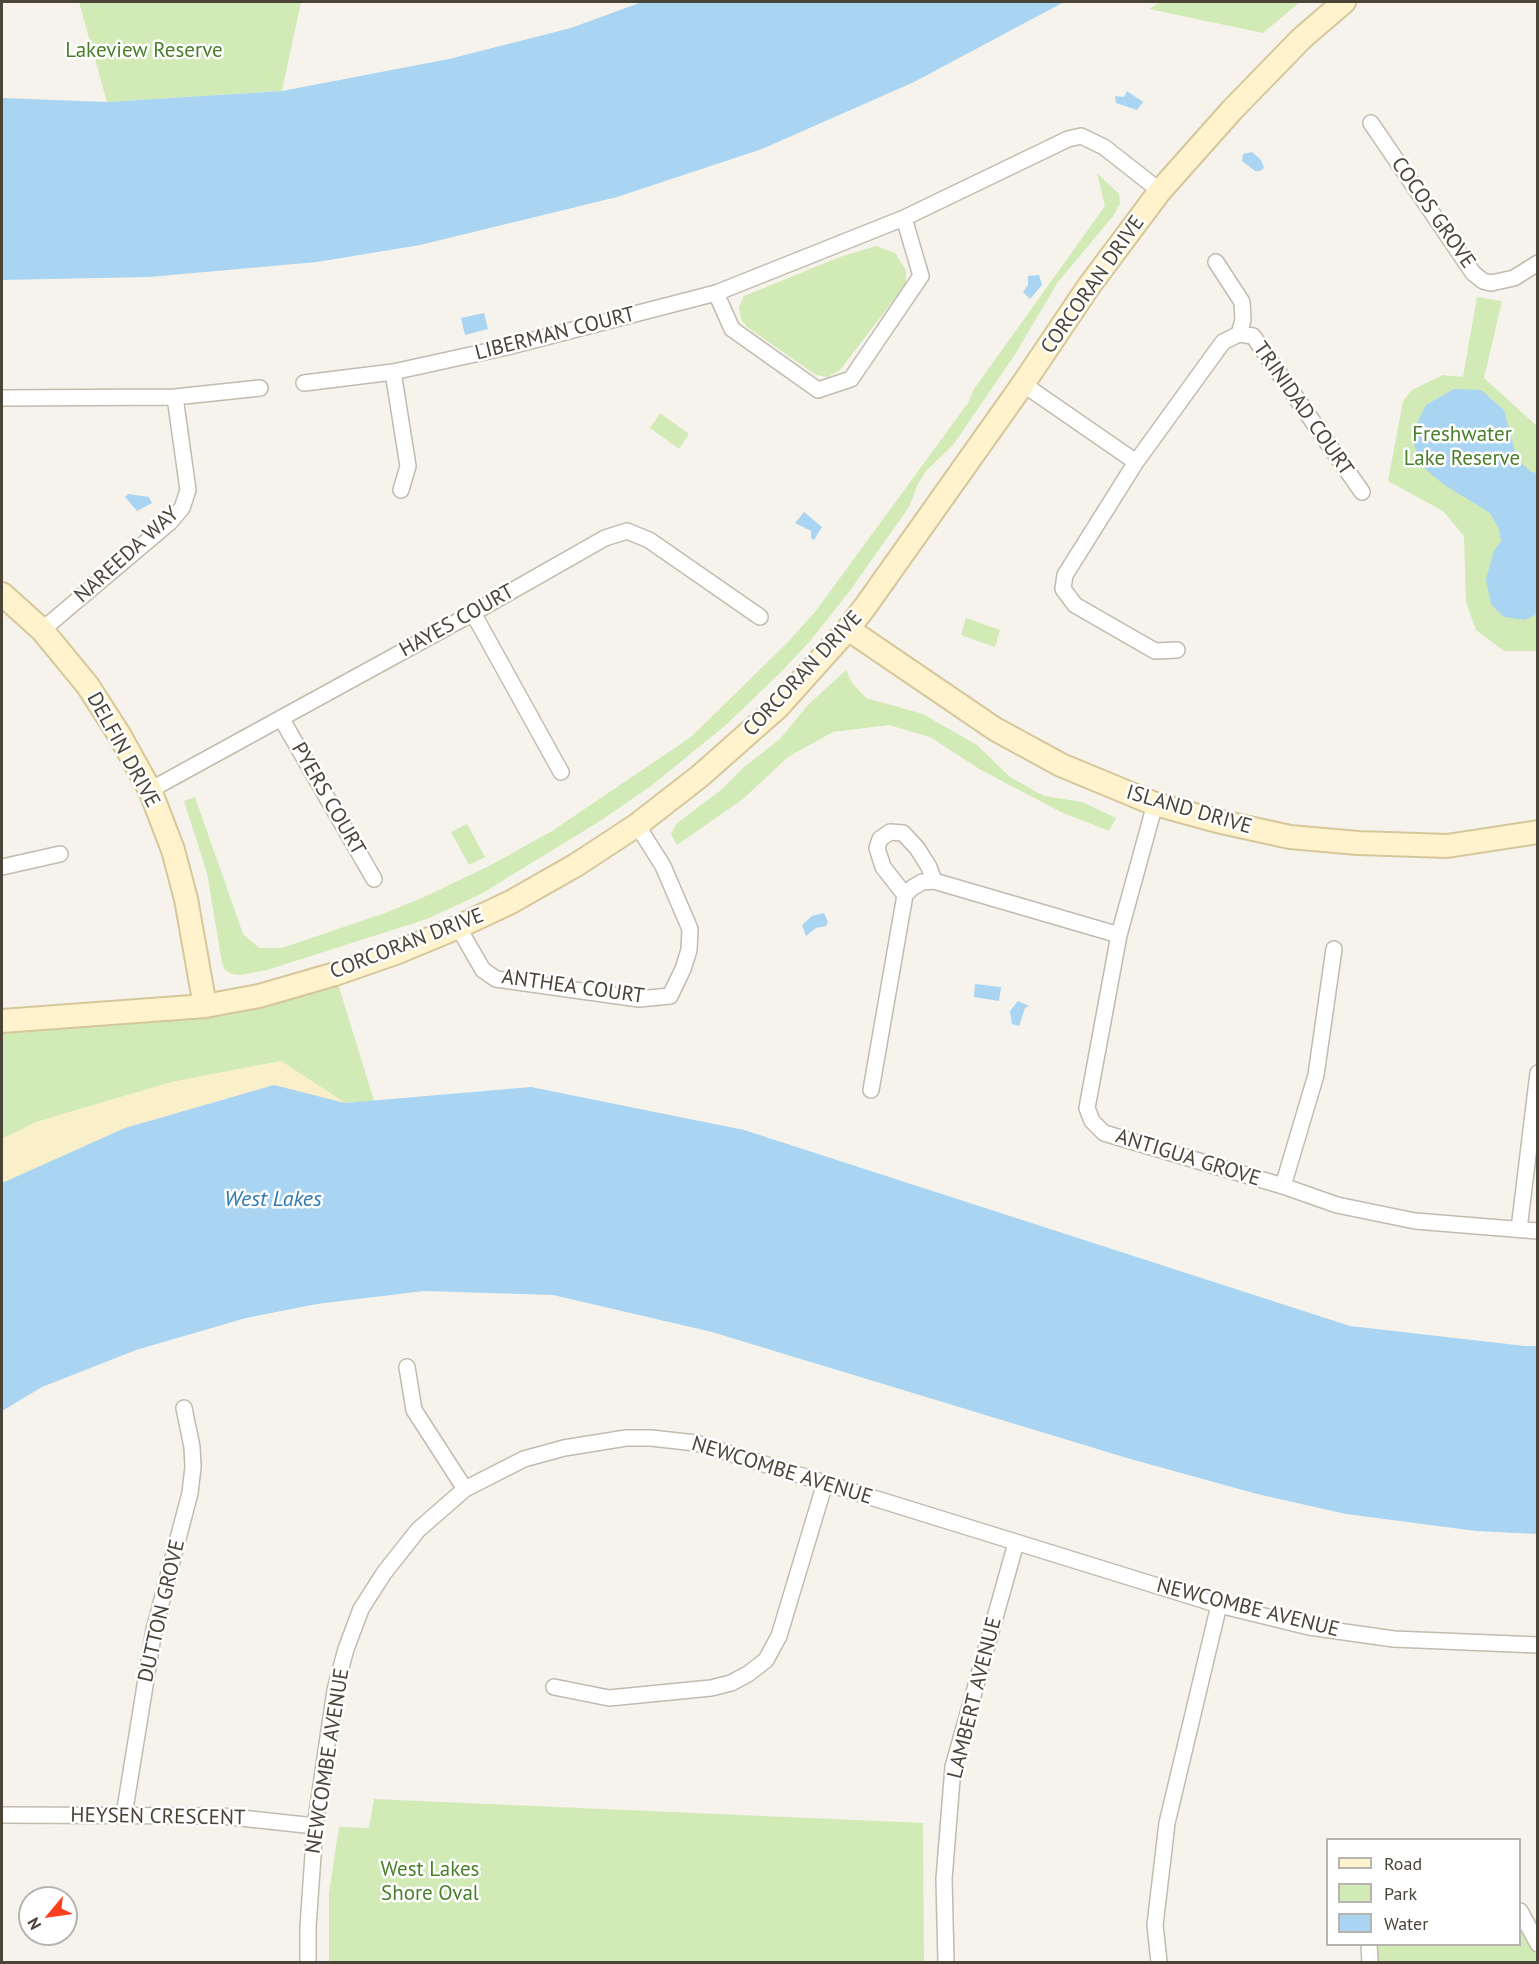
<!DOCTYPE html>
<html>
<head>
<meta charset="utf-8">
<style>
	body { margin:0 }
	#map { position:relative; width:1539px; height:1964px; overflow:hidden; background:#f6f3ec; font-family:"PT Sans",sans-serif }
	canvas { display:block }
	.frame { position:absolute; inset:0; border:3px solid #4b4439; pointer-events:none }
	.legend { position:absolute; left:1326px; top:1838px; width:195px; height:108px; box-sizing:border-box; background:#fff; border:2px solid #b7b4b0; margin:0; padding:8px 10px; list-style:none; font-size:18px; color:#4b4439 }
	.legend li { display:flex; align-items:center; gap:12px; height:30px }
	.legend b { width:30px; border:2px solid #b7b4b0 }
	.north { position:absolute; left:18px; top:1886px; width:60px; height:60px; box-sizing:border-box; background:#fff; border:2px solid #b7b4b0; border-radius:50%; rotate:241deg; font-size:16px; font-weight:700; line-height:24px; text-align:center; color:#4b4439 }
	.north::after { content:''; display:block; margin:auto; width:21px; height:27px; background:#fc3f1d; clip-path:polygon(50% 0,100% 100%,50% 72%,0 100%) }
</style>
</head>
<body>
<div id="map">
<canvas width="1539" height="1964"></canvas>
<div class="frame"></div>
<ul class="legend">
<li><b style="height:8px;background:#fff3cd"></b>Road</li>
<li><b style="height:16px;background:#d2eab5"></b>Park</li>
<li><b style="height:16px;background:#a9d4f2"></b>Water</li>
</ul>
<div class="north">N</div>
</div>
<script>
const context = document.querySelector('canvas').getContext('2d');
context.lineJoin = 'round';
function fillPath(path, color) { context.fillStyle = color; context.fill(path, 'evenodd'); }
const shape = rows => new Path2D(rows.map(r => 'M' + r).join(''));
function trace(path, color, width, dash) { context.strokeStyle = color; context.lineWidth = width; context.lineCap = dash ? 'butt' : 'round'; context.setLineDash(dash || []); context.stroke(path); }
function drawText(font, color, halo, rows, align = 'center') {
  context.font = font + ' "PT Sans",sans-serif'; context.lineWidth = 5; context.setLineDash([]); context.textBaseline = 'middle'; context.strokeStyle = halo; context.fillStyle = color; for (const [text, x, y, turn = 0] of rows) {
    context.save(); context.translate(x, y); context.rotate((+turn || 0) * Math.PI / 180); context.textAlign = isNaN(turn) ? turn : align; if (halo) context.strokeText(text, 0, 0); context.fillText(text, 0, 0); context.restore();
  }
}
fillPath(shape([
	[79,2,301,2,282,91,107,102],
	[1160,2,1300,2,1263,33,1149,9],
	[1097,173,1119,194,1120,203,1114,215,1058,282,1014,356,953,445,925,472,918,484,909,507,849,592,810,641,781,672,727,724,651,786,600,821,481,894,427,919,267,970,240,975,232,974,225,970,222,963,207,873,184,801,195,797,243,934,259,948,282,948,385,913,424,897,489,866,552,831,691,737,788,642,815,612,968,403,974,389,1105,206],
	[876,246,895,253,906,270,906,284,840,370,828,377,816,375,747,327,741,319,739,307,744,296,840,257],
	[1477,297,1502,301,1484,378,1537,426,1537,651,1504,651,1476,630,1466,602,1464,536,1443,511,1388,481,1403,401,1412,390,1443,375,1463,377],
	[660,413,689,434,679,449,650,428],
	[966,618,1000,630,995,647,961,635],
	[846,670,852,683,866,698,923,714,977,745,1010,777,1044,796,1082,802,1116,818,1109,831,1061,812,981,770,930,737,889,725,833,732,788,757,743,799,677,845,671,834,676,824,721,790,744,767,780,739,808,705],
	[467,824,485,857,469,865,451,832],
	[335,974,374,1101,345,1103,281,1061,172,1082,36,1122,2,1139,2,1021,205,1006],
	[374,1799,923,1823,924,1962,329,1962,329,1893,339,1827,369,1828],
	[1520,1924,1537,1957,1537,1962,1376,1962,1375,1945,1520,1944]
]), '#d2eab5');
fillPath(shape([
	[281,1061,345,1103,274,1085,125,1128,2,1183,2,1139,36,1122,172,1082]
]), '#f9efc9');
fillPath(shape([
	[642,2,1064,2,914,82,762,149,617,197,420,245,317,262,149,277,2,280,2,98,107,102,282,91,449,59,571,28],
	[1127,91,1143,102,1137,110,1116,103,1115,96,1124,97],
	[1252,152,1261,160,1264,168,1260,171,1255,171,1242,161,1243,154],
	[1039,275,1042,285,1030,299,1023,292,1028,285,1028,276],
	[484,313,488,329,465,335,461,318],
	[1454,389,1481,390,1504,410,1517,459,1531,472,1537,473,1537,614,1525,620,1504,617,1491,604,1486,579,1494,551,1501,541,1499,529,1490,513,1443,484,1423,467,1414,445,1418,421,1426,405],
	[128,494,149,497,152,503,137,511,125,497],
	[804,512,822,527,814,540,811,538,811,531,795,523],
	[824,913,828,922,826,926,816,928,806,936,802,925,812,916],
	[975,984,1001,987,999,1001,974,997],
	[1018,1001,1029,1006,1025,1008,1019,1026,1012,1024,1010,1011],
	[274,1085,345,1103,531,1087,744,1130,1350,1326,1525,1346,1537,1346,1537,1534,1476,1531,1346,1514,1257,1494,1127,1458,712,1332,553,1295,424,1291,317,1304,246,1318,136,1350,42,1387,2,1411,2,1183,125,1128]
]), '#a9d4f2');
const street = shape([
	[1371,123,1473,273,1483,281,1491,283,1514,278,1538,263],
	[1216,262,1242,302,1243,320,1239,334],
	[716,293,732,329,818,390,851,379,921,276,904,218],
	[393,372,408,466,401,490],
	[304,383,393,372,507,347,716,293,904,218,1068,139,1081,136,1104,147,1160,191],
	[1023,384,1136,462,1065,575,1063,589,1075,605,1155,651,1177,650],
	[2,398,175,397,260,388],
	[1136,462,1223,342,1239,334,1253,336,1362,492],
	[473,613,561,772],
	[42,630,170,522,182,508,188,490,175,397],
	[281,718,374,879],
	[150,790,473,613,605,538,627,531,649,540,760,617],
	[1155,804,1119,935,1087,1108,1092,1121,1104,1133,1283,1186,1337,1205,1415,1221,1538,1231],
	[2,867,60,854],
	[905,895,883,867,877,848,880,839,890,832,903,833,917,848,929,867,934,881],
	[458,927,483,970,496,979,639,999,670,996,683,969,689,950,690,929,663,866,637,825],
	[871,1090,905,895,912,888,922,882,934,881,1119,935],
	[1283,1186,1316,1075,1334,949],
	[1519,1229,1538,1073],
	[407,1367,414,1410,465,1489],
	[554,1687,609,1698,711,1688,731,1683,748,1674,766,1660,779,1636,825,1483],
	[2,1815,222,1816,315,1826],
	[124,1815,154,1630,190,1493,193,1467,192,1447,184,1408],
	[1520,1911,1538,1944],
	[1369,1944,1370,1962],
	[308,1962,308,1927,315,1826,335,1690,346,1649,361,1609,384,1573,418,1530,465,1489,524,1459,564,1448,626,1438,651,1438,696,1443,1219,1605,1309,1627,1394,1639,1538,1645],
	[946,1962,944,1879,953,1767,1016,1543],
	[1159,1962,1155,1925,1167,1823,1219,1605]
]);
const secondary = shape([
	[2,594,42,630,88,686,120,736,150,790,173,850,186,899,205,1006],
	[848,629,995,729,1061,765,1155,804,1217,821,1290,837,1358,843,1447,846,1538,832],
	[2,1021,205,1006,259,996,335,974,398,952,458,927,511,902,576,865,637,825,700,776,778,707,848,629,865,607,1023,384,1089,286,1160,191,1232,110,1302,38,1344,2]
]);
trace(street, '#c2bbae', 18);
trace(secondary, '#d6c79b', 26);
trace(street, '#fff', 15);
trace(secondary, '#fff3cd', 22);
drawText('21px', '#4a7f2a', '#fff', [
	["Lakeview Reserve",144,51],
	["Freshwater",1462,435],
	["Lake Reserve",1462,459],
	["West Lakes",430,1870],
	["Shore Oval",430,1894]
]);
drawText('21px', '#4b4439', '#fff', [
	["COCOS GROVE",1433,213,55],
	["CORCORAN DRIVE",1093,285,-55],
	["LIBERMAN COURT",555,334,-14],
	["TRINIDAD COURT",1303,409,55],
	["NAREEDA WAY",127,555,-42],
	["HAYES COURT",457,621,-29],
	["CORCORAN DRIVE",803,674,-47],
	["DELFIN DRIVE",123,750,61],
	["PYERS COURT",328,799,60],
	["ISLAND DRIVE",1189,810,16],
	["CORCORAN DRIVE",407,944,-21],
	["ANTHEA COURT",573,987,8],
	["ANTIGUA GROVE",1188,1158,17],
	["NEWCOMBE AVENUE",782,1471,17],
	["NEWCOMBE AVENUE",1248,1608,14],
	["DUTTON GROVE",162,1611,-77],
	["LAMBERT AVENUE",975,1698,-76],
	["NEWCOMBE AVENUE",328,1761,-81],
	["HEYSEN CRESCENT",158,1817,1]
]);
drawText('italic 22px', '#2e7ab2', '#fff', [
	["West Lakes",273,1200]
]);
</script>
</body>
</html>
